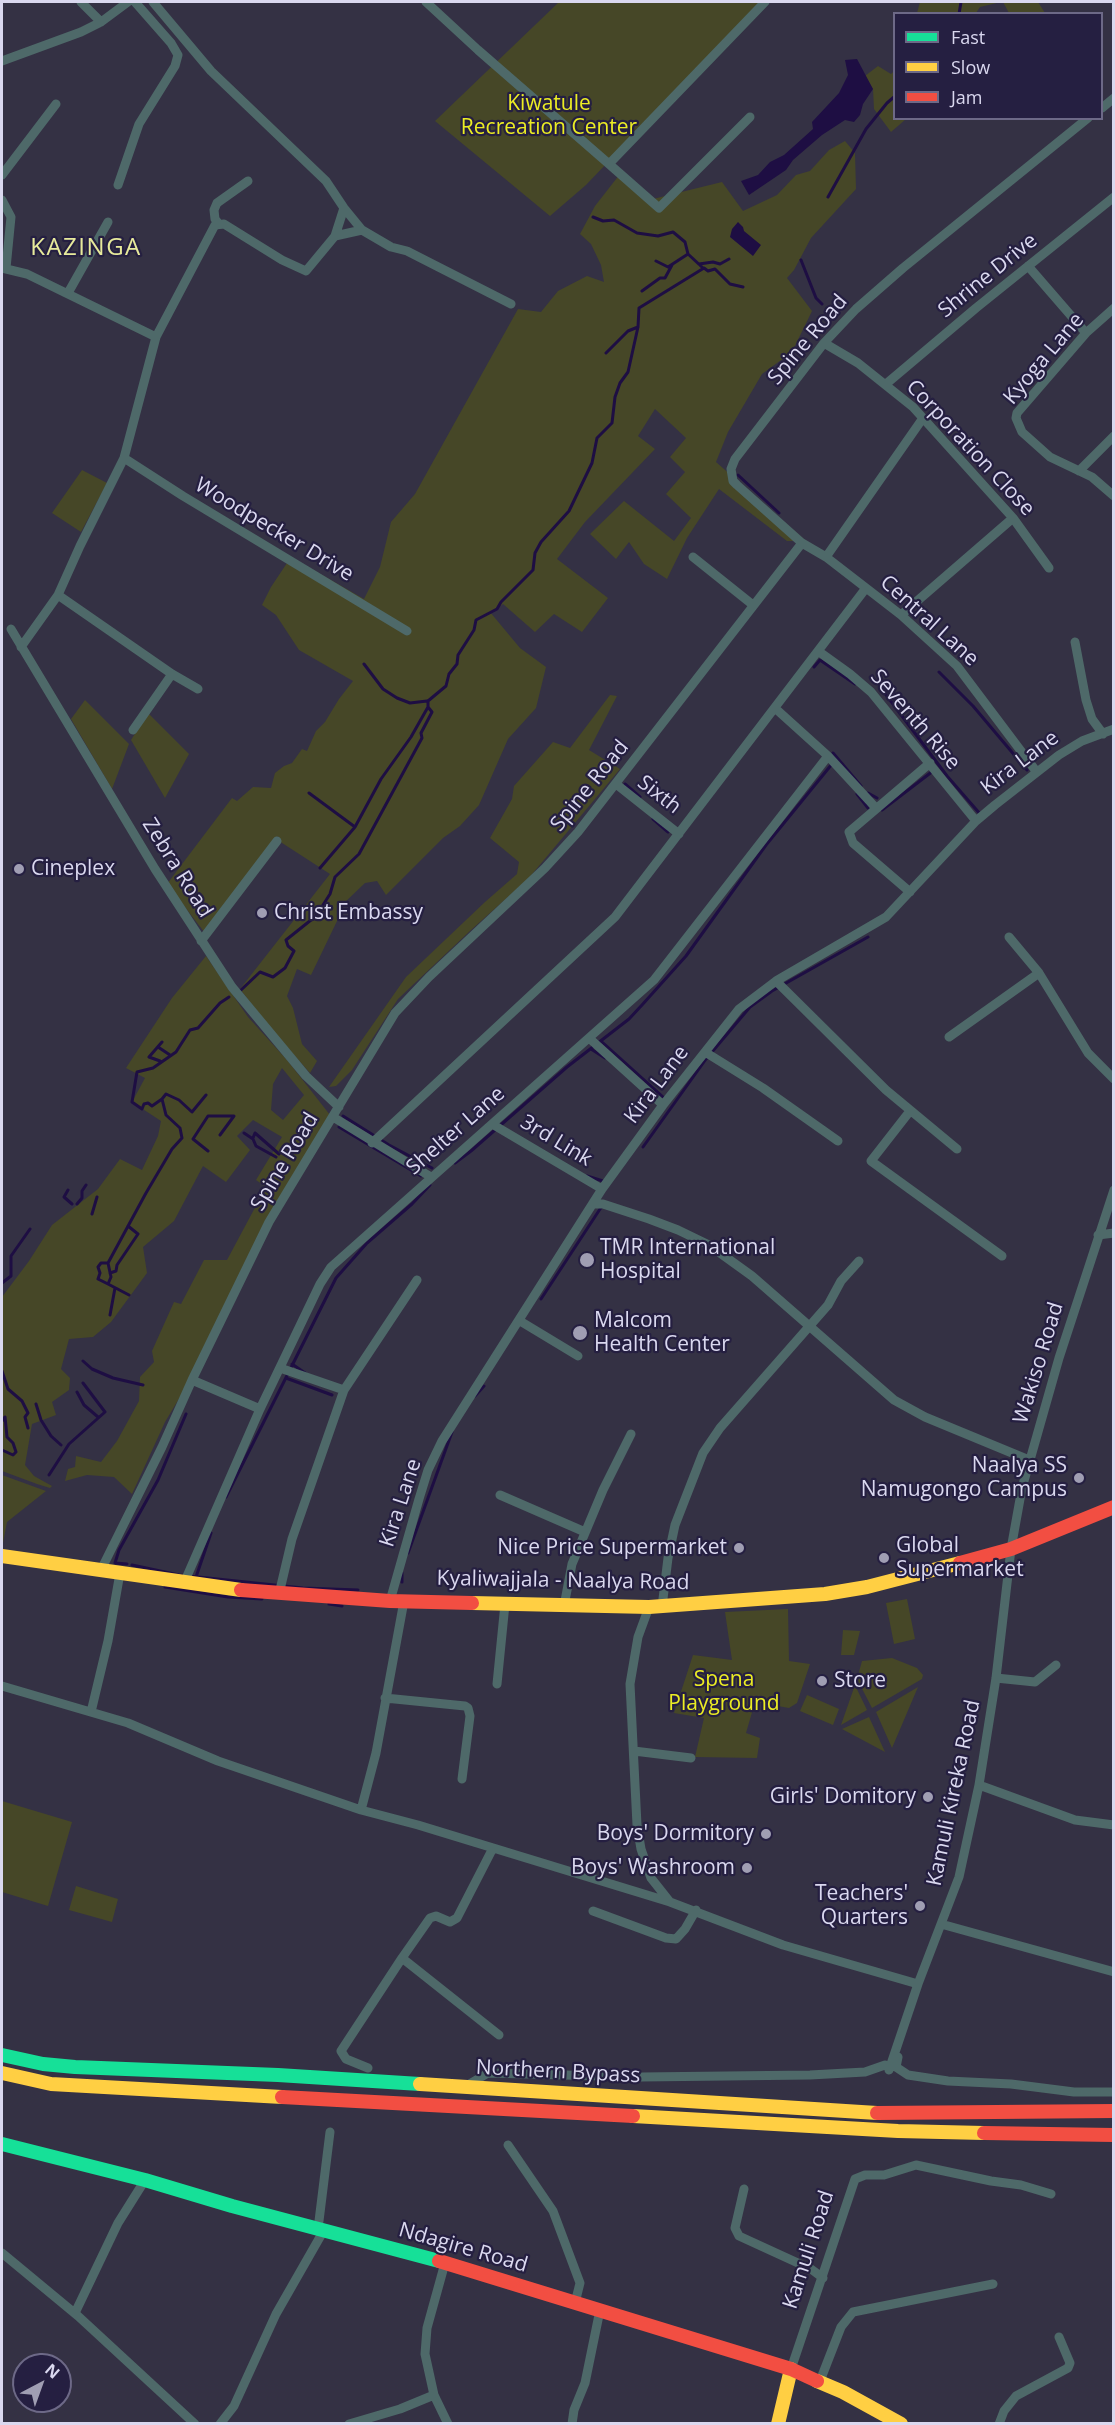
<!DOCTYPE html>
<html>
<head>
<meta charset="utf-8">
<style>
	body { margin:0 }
	#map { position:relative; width:1115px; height:2425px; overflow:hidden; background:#343144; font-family:"Open Sans",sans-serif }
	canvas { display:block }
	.frame { position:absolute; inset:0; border:3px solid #dad8ef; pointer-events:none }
	.legend { position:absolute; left:893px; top:12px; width:210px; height:108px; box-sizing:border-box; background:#251f41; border:2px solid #6d6987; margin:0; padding:8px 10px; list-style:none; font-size:18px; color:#dad8ef }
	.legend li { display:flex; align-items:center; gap:12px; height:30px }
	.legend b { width:30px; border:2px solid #6d6987 }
	.north { position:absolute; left:12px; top:2353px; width:60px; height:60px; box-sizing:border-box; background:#251f41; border:2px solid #6d6987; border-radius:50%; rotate:41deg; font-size:16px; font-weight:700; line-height:24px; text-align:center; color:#dad8ef }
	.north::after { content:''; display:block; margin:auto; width:21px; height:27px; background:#a09eb3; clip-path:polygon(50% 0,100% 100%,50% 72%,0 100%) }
</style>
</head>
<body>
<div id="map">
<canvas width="1115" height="2425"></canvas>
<div class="frame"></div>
<ul class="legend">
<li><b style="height:8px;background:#16e098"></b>Fast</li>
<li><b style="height:8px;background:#ffcf43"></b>Slow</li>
<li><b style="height:8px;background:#f24e42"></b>Jam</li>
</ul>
<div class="north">N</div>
</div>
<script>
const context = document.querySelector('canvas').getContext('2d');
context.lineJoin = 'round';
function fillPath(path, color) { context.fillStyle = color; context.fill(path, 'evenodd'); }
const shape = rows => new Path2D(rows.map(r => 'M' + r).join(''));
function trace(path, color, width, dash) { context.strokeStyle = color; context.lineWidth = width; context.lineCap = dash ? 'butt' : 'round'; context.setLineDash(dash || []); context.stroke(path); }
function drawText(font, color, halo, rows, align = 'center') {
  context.font = font + ' "Open Sans",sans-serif'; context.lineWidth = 4.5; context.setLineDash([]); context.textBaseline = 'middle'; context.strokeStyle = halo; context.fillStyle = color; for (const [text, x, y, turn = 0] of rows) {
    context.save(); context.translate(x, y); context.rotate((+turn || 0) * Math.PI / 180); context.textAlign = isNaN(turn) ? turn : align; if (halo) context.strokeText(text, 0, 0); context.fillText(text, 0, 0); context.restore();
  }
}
fillPath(shape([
	[559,2,761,2,586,185,550,216,435,121],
	[920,2,1001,2,980,7,976,13,917,13],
	[1003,2,1038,2,1045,13,1009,13],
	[878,66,891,74,894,71,894,118,906,119,891,132,874,109,873,89,865,76],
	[845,141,855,153,856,189,811,238,794,270,787,278,812,311,792,352,762,374,728,432,716,462,806,541,787,541,719,489,687,538,667,579,644,564,629,542,616,559,590,534,624,501,674,541,691,518,666,494,685,472,670,457,686,438,655,409,638,436,655,449,585,522,557,559,608,598,582,632,554,614,535,632,503,604,497,609,490,612,520,648,546,667,536,708,508,739,479,805,460,826,443,838,386,895,377,881,365,883,341,906,338,919,311,975,297,969,287,996,293,1008,302,1044,317,1061,310,1073,271,1029,240,989,330,874,279,841,278,836,205,933,167,884,232,798,237,801,253,787,271,788,275,773,284,766,292,763,302,749,307,751,316,731,325,722,339,699,353,681,299,650,276,615,262,605,271,587,291,557,364,599,380,567,391,522,415,494,518,309,541,312,558,291,587,276,604,282,601,265,591,244,580,234,595,206,620,174,653,199,722,182,743,211,777,195,796,175,810,171,829,150],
	[82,470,107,483,81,532,52,513],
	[610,695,617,696,589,750,620,769,528,879,471,930,398,999,352,1070,336,1086,329,1087,406,977,485,902,517,874,519,862,490,838,512,799,514,786,553,742,570,748],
	[85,700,129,744,112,789,71,719],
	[148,713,189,754,165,798,131,740],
	[206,956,248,1017,287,1060,330,1115,189,1382,165,1422,132,1494,114,1477,87,1475,65,1481,68,1469,75,1467,76,1456,101,1462,117,1441,139,1401,140,1377,154,1362,152,1351,174,1302,181,1304,204,1260,227,1260,266,1187,256,1180,282,1137,253,1120,237,1136,250,1150,226,1182,203,1166,174,1221,143,1247,147,1273,111,1322,93,1337,69,1339,61,1369,70,1378,69,1390,52,1402,56,1415,32,1424,25,1465,34,1476,52,1486,50,1488,37,1484,2,1471,2,1297,29,1261,52,1225,98,1189,120,1159,142,1170,158,1136,161,1121,132,1102,145,1078,126,1068,172,998],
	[282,1068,304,1095,283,1120,271,1110,273,1084],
	[2,1475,46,1491,7,1522,2,1548],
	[907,1599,915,1639,894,1644,886,1603],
	[788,1609,789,1661,810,1664,797,1703,789,1708,755,1702,746,1733,760,1738,757,1758,695,1757,704,1718,674,1713,693,1655,732,1660,725,1612],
	[843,1630,860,1631,854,1655,841,1655],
	[892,1658,917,1668,923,1675,922,1679,872,1708,857,1679,862,1661],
	[855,1685,867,1710,841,1725],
	[918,1687,892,1748,876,1712],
	[807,1695,839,1709,833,1725,800,1711],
	[869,1717,885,1752,842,1729],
	[2,1801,72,1822,48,1906,2,1892],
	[76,1886,118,1899,112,1922,69,1910]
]), '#464727');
fillPath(shape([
	[857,59,873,89,863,104,860,115,854,122,845,120,822,135,793,160,786,170,749,195,741,181,758,175,770,162,784,155,813,129,812,122,839,93,848,75,845,60],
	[738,222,743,227,744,231,761,245,753,256,730,237,732,229]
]), '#1e0e43');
trace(shape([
	[959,14,961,2],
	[828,197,866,129,887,103,894,97],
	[593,217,603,221,614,220,637,233,658,236,673,232,685,242,688,254],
	[801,260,816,298,822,304],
	[656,261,668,267,688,254,703,268],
	[699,264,713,262,720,264,729,259],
	[642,291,660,278,665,278,672,265],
	[606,353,628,331,638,327],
	[738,475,779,513],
	[364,664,383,689,397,698,410,703,427,701],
	[814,667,820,660,855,684],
	[939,672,973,706,1027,770],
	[884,692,947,776,981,815],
	[833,753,861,786],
	[625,784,640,797],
	[309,793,355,827],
	[868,793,877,798],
	[857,794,868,808],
	[882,810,933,771],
	[653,819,668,832],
	[320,868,355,827,381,779,411,737,428,707],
	[241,990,260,972,273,977,285,968,294,951,288,946,286,940,316,916,330,894,335,877,359,854,422,738,421,733,432,712,428,707,428,701,446,686,449,674,457,664,458,655,474,630,476,620,497,609,501,602,533,570,535,553,541,542,569,511,592,463,597,438,612,423,615,397,620,383,628,372,638,327,639,308,704,268,708,271,715,269,730,284,743,287],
	[602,1042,663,1097],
	[158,1047,170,1055],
	[591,1049,605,1058],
	[160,1061,149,1057,162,1042],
	[162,1099,166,1094,179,1100,192,1112,206,1095],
	[343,1116,389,1145,432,1168],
	[339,1127,421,1176],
	[244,1133,253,1139,256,1146,276,1157],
	[253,1138,255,1133,279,1154],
	[643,1147,706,1059,750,1007,772,991,868,937],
	[208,1151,193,1139,208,1116,234,1116,220,1135],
	[455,1163,471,1151,567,1067,629,1019,642,1005,686,956,766,845,832,764,833,765],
	[587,1176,603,1181],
	[68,1190,64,1197,72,1204],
	[77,1204,82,1198,82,1191,86,1185],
	[92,1214,97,1197],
	[108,1263,111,1277,108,1284,98,1279,100,1273,98,1267,101,1263,108,1263,146,1193,172,1149,182,1138,180,1128,166,1115,162,1099,152,1106,148,1103,144,1104,142,1109,132,1102,137,1072,153,1068,176,1052,190,1030,198,1028,220,1003,229,997],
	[110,1273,116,1271,117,1265,138,1234,128,1226],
	[2,1283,11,1276,11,1256,30,1229],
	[108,1284,129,1295],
	[541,1299,602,1206],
	[110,1315,115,1288],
	[83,1361,92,1369,113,1378,143,1385],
	[292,1364,305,1373],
	[2,1371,8,1389,22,1401,28,1413,25,1417,28,1428],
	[286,1378,332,1395],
	[77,1392,84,1405,98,1417],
	[475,1396,484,1386],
	[36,1404,41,1420,51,1436,61,1445],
	[2,1421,5,1417,7,1437,13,1443,16,1452,13,1455,2,1450],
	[49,1475,69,1444,105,1412,83,1383],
	[226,1497,336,1278,367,1243,412,1204,430,1185],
	[408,1553,452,1432],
	[127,1564,115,1563,119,1550,158,1480,186,1414],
	[132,1565,179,1575,303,1588,358,1590],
	[196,1577,211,1533],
	[402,1582,402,1573],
	[165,1587,228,1597,262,1599],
	[329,1604,342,1606]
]), '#1e0e43', 3);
trace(shape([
	[81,2,101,22],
	[153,2,211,71,326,181,344,208,362,230,391,247,407,251,511,304],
	[426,2,478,50,609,164,765,2],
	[2,61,81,32,101,22,128,2],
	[1102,108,1114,98],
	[609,164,659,208,750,117],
	[2,175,56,104],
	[118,185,139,124,175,66,178,55,171,43,135,2],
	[2,200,11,217,6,268],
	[219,224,215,219,214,210,217,203,248,181],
	[335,236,362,230],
	[1028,266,1086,333],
	[2,268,27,274,156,337],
	[68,293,108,222],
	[1114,308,1086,333,1017,413,1016,418,1022,432,1050,457,1092,477,1114,496],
	[824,343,858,363,913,407,1013,518,1049,568],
	[886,384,976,308,1114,197],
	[124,458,183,496,407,631],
	[1079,471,1114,436],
	[693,557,753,605],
	[826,557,923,418],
	[901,615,1013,518],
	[11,629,155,869,232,987,306,1076,339,1107],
	[1075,642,1086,700,1092,719,1103,734],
	[21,647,58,595],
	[818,651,850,674,871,692,976,821],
	[198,689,172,674,58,595,80,546,124,458,156,337,215,225,224,224,282,260,306,271,335,236,344,208],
	[776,709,828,756,875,807],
	[133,730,172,674],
	[1036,771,957,666,901,615,826,557,802,543,737,485,733,481,731,469,735,459,824,343,856,309,903,268,1088,118],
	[616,784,679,834],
	[910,892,853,843,849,832,930,763],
	[1009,937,1039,973,1088,1053,1114,1079],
	[201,941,277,841],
	[776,981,886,1090,957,1149],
	[949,1037,1039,973],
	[589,1038,663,1105],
	[705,1052,763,1088,838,1141],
	[910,1111,871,1161,1002,1256],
	[333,1117,431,1177],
	[492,1124,602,1189],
	[372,1143,615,917,866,588],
	[593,1204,603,1204,649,1219,678,1230,709,1245,752,1276,894,1400,925,1417,1029,1460],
	[1098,1235,1114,1233],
	[520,1321,578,1356],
	[280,1368,344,1390],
	[192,1380,260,1409],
	[500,1495,585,1532],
	[101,1570,162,1447,192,1380,269,1222,395,1013,429,977,545,868,578,832,802,543],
	[184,1583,260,1409,320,1284,331,1267,654,980,828,756],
	[279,1594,292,1539,344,1390,417,1280],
	[390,1601,419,1499,428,1470,442,1441,602,1189,663,1105,739,1009,776,981,886,917,976,821,995,805,1059,755,1082,741,1114,729],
	[564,1606,572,1564,603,1490,631,1434],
	[649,1607,638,1637,630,1684,637,1825,641,1849,651,1878,670,1902],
	[662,1607,668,1558,675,1525,703,1453,720,1428,828,1305,841,1281,859,1261],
	[996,1678,1035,1682,1056,1665],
	[497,1684,505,1604],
	[2,1686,128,1723,218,1761,361,1810,418,1825,670,1902,783,1945,918,1984],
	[385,1698,465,1706,468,1708,470,1716,462,1779],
	[91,1712,108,1641,120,1573],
	[634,1751,691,1758],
	[979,1785,1075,1820,1114,1825],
	[361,1810,376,1753,404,1601],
	[493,1848,457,1918,450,1922,436,1916,430,1918,402,1958,499,2035],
	[593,1911,666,1938,676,1939,685,1929,696,1910],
	[941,1924,1114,1972],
	[898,2057,896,2067,908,2075,948,2081,1011,2084,1074,2092,1114,2092],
	[368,2068,346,2059,341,2051,402,1958],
	[889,2070,918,1984,959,1877,979,1785,996,1678,1011,1549,1022,1488,1059,1358,1114,1190],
	[466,2086,488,2073,641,2077,810,2075,865,2072,885,2065,890,2067],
	[508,2145,553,2211,580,2283,575,2303],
	[744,2189,735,2228,739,2236,811,2269,823,2278],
	[318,2229,330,2132],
	[2,2253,78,2316,195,2424],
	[445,2263,427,2328,425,2354,434,2395,448,2424],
	[75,2313,118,2223,145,2180],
	[791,2369,855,2179,865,2175,884,2175,916,2165,991,2181,1021,2185,1051,2194],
	[820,2381,841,2327,853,2312,993,2284],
	[220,2424,234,2406,276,2314,324,2230],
	[349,2424,400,2409,434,2395],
	[572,2424,574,2410,585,2383,600,2310],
	[999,2424,1004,2411,1016,2396,1068,2368,1070,2363,1059,2337]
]), '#4e6969', 9);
trace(shape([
	[2,2055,43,2064,75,2067,278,2075,420,2084],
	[2,2144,145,2180,232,2206,439,2261]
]), '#16e098', 14);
trace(shape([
	[2,1556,241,1590],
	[472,1603,649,1607,825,1594,867,1587,960,1563],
	[2,2073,51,2084,282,2097],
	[420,2084,877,2113],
	[633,2116,898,2131,984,2133],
	[817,2381,843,2392,901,2424],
	[778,2424,791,2369]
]), '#ffcf43', 14);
trace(shape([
	[960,1563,1011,1549,1114,1507],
	[241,1590,390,1601,472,1603],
	[282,2097,633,2116],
	[877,2113,1114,2111],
	[984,2133,1114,2135],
	[439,2261,791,2369,817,2381]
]), '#f24e42', 14);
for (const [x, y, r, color] of [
	[19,869,6,"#a09eb3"],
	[262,913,6,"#a09eb3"],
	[587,1260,8,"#a09eb3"],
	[580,1333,8,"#a09eb3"],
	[1079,1478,6,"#a09eb3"],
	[739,1548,6,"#a09eb3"],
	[884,1558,6,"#a09eb3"],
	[822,1681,6,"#a09eb3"],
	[928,1797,6,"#a09eb3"],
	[766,1834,6,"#a09eb3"],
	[747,1868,6,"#a09eb3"],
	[920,1906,6,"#a09eb3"]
]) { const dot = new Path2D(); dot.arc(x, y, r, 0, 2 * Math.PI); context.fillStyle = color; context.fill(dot); trace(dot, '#251f41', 2); }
drawText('21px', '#ebec24', '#251f41', [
	["Kiwatule",549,104],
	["Recreation Center",549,128],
	["Spena",724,1680],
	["Playground",724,1704]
]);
drawText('21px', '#dad8ef', '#251f41', [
	["Shrine Drive",988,276,-39],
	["Spine Road",808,340,-50],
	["Kyoga Lane",1044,359,-50],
	["Corporation Close",970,448,47],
	["Woodpecker Drive",274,530,31],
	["Central Lane",929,621,42],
	["Seventh Rise",915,720,49],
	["Kira Lane",1020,763,-37],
	["Spine Road",590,786,-51],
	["Sixth",659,795,38],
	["Zebra Road",177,868,58],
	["Kira Lane",657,1085,-53],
	["Shelter Lane",456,1131,-41],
	["3rd Link",556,1141,31],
	["Spine Road",285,1162,-59],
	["Wakiso Road",1039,1363,-73],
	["Kira Lane",401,1503,-72],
	["Kyaliwajjala - Naalya Road",563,1581,1],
	["Kamuli Kireka Road",954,1793,-78],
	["Northern Bypass",558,2072,3],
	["Ndagire Road",463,2248,16],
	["Kamuli Road",809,2250,-72]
]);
drawText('21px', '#dad8ef', '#251f41', [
	["Cineplex",31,869],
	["Christ Embassy",274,913],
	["TMR International",600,1248],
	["Hospital",600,1272],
	["Malcom",594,1321],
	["Health Center",594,1345],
	["Naalya SS",1067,1466,"right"],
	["Namugongo Campus",1067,1490,"right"],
	["Global",896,1546],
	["Supermarket",896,1570],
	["Nice Price Supermarket",727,1548,"right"],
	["Store",834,1681],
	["Girls' Domitory",916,1797,"right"],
	["Boys' Dormitory",754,1834,"right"],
	["Boys' Washroom",735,1868,"right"],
	["Teachers'",908,1894,"right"],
	["Quarters",908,1918,"right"]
], 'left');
context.letterSpacing = '1.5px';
drawText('24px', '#e7ea9b', '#251f41', [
	["KAZINGA",86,248]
]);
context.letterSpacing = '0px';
</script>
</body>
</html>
